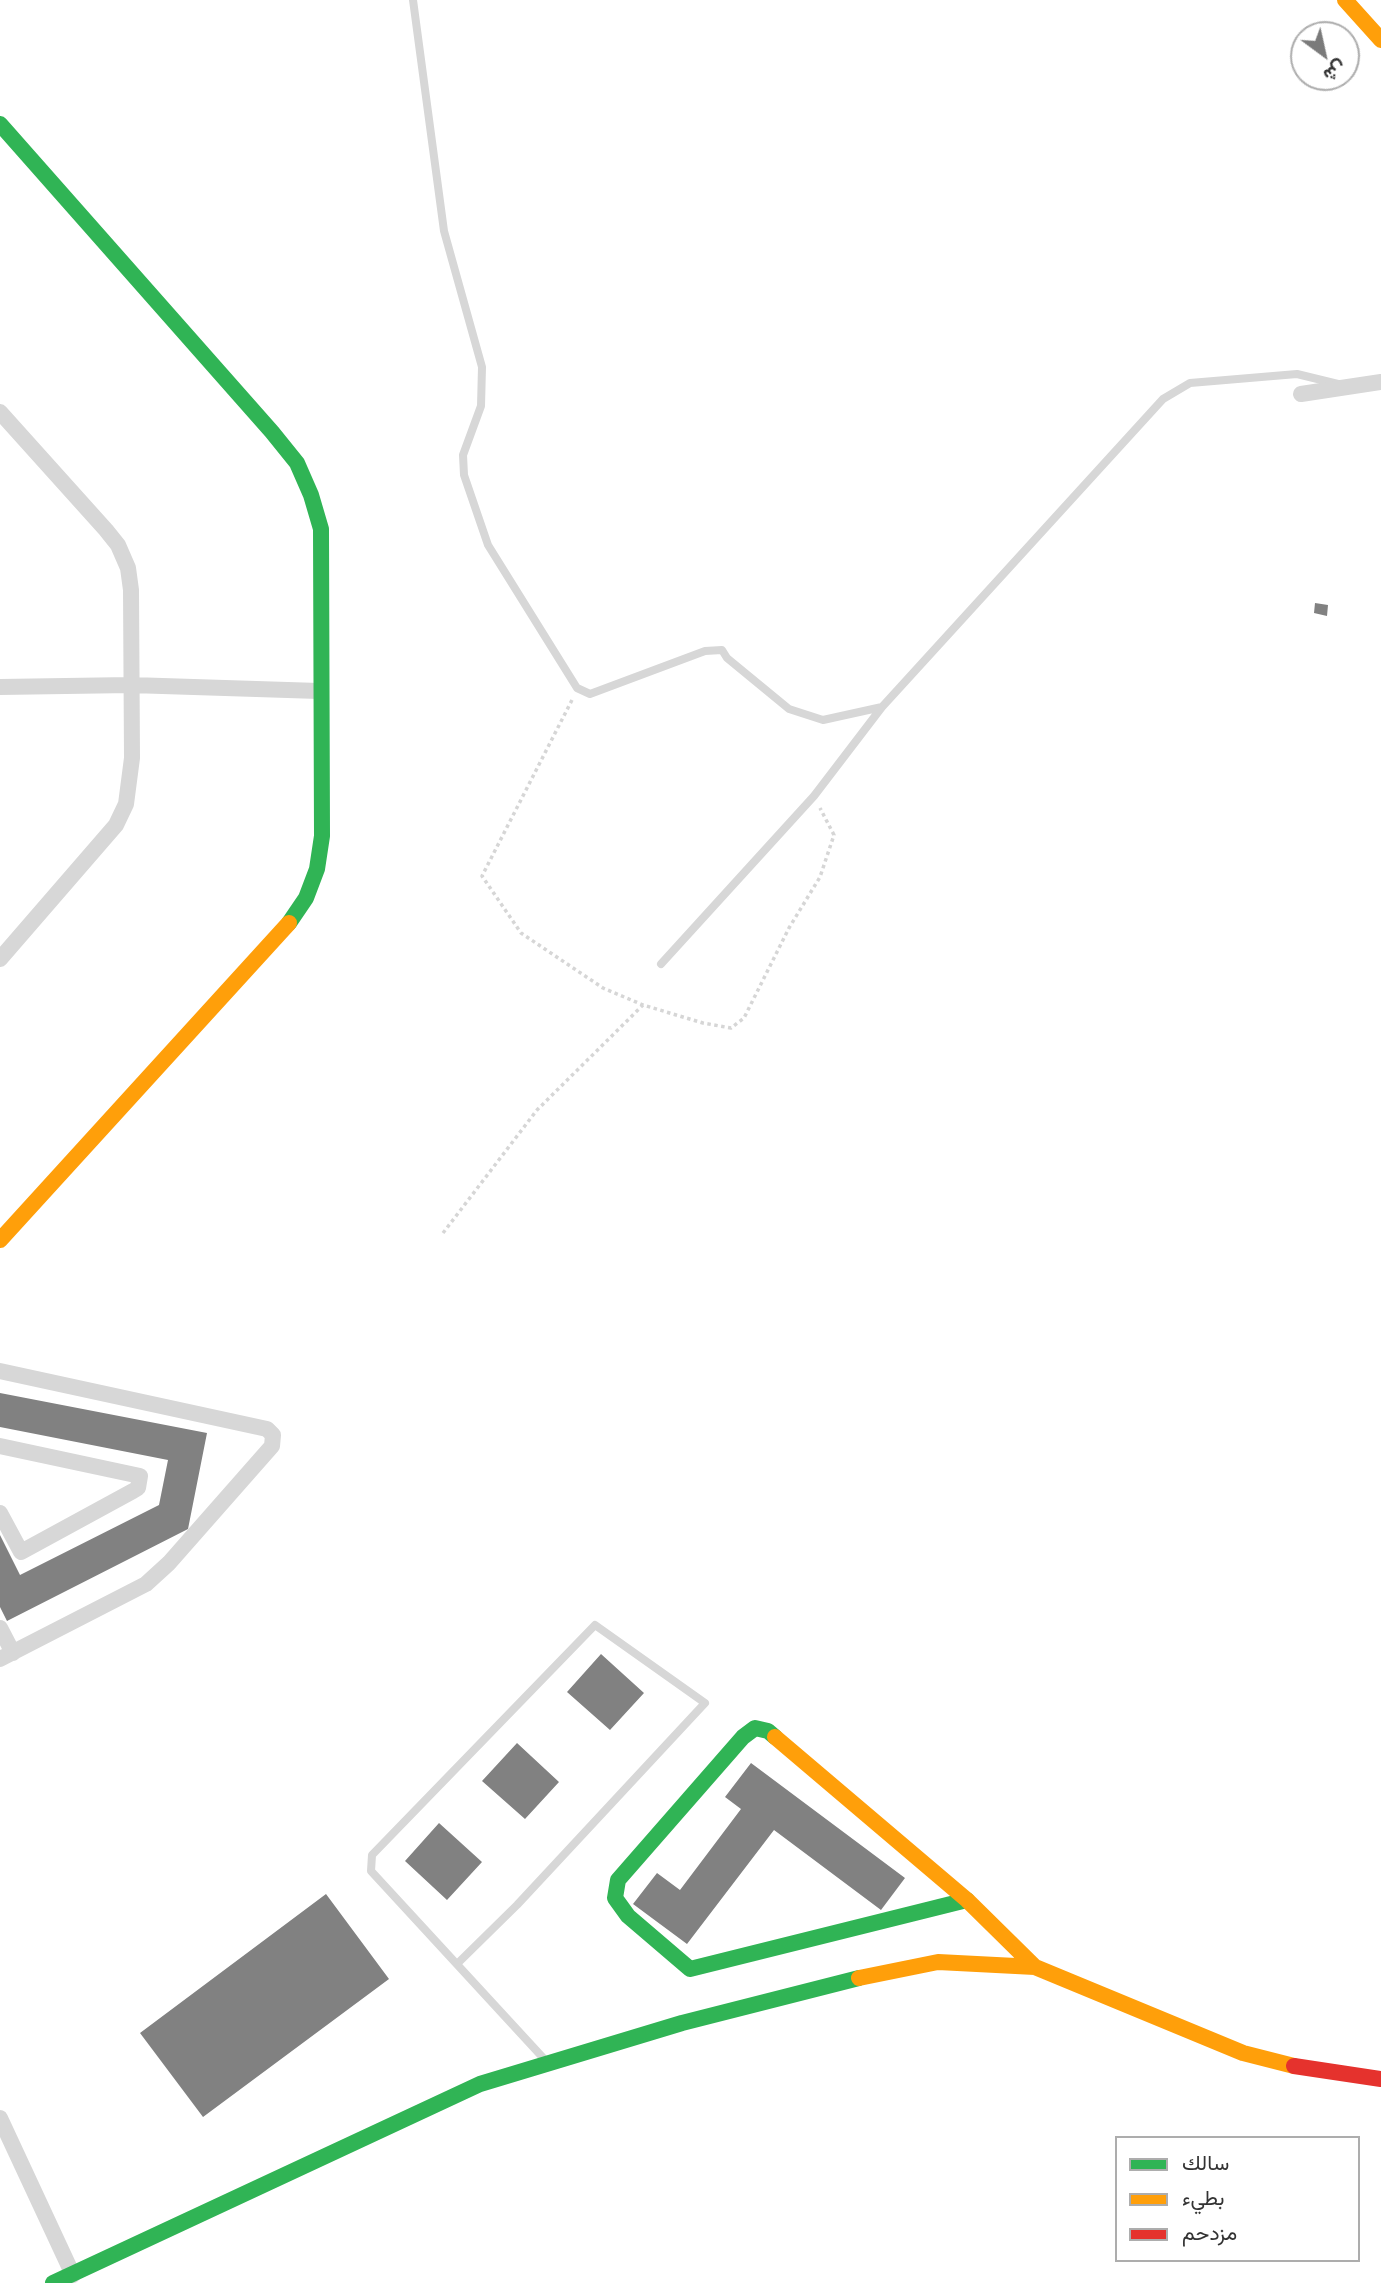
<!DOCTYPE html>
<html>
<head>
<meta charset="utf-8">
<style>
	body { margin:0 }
	#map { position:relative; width:1381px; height:2283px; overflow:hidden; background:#fff; font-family:"Noto Sans",Vazirmatn,sans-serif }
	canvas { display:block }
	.legend { position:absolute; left:1115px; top:2136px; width:245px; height:126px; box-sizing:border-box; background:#fff; border:2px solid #adadad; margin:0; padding:9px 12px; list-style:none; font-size:21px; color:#333 }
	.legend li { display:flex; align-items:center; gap:14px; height:35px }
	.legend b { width:35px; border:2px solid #adadad }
	.north { position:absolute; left:1290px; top:21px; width:70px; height:70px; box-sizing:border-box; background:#fff; border:2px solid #adadad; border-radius:50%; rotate:147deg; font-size:19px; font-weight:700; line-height:28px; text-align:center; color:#333 }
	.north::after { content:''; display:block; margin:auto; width:24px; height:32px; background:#7a7a7a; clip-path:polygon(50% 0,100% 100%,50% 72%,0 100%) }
</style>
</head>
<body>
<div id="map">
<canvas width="1381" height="2283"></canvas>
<ul class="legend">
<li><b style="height:9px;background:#30b455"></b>سالك</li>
<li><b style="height:9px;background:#ff9f0a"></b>بطيء</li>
<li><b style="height:9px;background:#e5322d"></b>مزدحم</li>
</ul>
<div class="north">ش</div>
</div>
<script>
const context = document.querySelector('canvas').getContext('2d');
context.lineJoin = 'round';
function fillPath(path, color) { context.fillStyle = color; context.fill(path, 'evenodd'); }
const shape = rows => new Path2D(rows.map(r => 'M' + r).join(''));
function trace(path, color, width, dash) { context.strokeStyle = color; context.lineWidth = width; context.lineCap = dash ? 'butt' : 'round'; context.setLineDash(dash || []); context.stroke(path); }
fillPath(shape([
	[1315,603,1328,605,1327,616,1314,613],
	[0,1393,207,1433,188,1529,7,1621,0,1607,0,1535,20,1575,159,1505,168,1460,0,1427],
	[601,1654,644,1693,610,1730,567,1692],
	[517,1743,559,1782,525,1819,482,1781],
	[751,1763,905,1878,881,1910,774,1830,687,1944,633,1904,657,1873,680,1890,741,1809,725,1797],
	[439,1823,482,1862,447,1900,405,1861],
	[326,1894,389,1979,203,2117,140,2033]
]), '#818181');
trace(shape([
	[572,700,482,876,521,933,603,988,643,1005,703,1023,731,1028,744,1018,789,928,820,877,834,835,820,808],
	[443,1233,537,1110,643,1005]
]), '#d6d6d6', 3.5, [3.5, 3.5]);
trace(shape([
	[413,0,444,231,482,367,481,406,463,455,464,475,488,545,577,688,590,694,705,651,722,650,727,658,789,709,823,720,882,707,1163,399,1190,383,1297,374,1338,384],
	[661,964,814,796,882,707],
	[458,1963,517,1905,705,1703,595,1625,372,1855,371,1871,546,2061]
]), '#d7d7d7', 8);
trace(shape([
	[1301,394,1381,382],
	[0,412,106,530,118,545,128,568,131,590,132,758,126,804,116,825,0,959],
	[0,687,131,685,319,691],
	[0,1371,267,1429,273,1435,272,1446,169,1563,146,1584,0,1659],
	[0,1446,140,1476,138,1488,133,1491,21,1552,0,1513],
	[0,1628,13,1653],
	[0,2118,73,2275]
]), '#d7d7d7', 16);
trace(shape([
	[0,124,272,432,297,463,311,495,321,529,322,836,317,869,306,898,289,923],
	[775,1737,768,1731,755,1728,743,1737,618,1880,615,1898,628,1916,690,1969,967,1900],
	[53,2283,480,2084,682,2023,859,1978]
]), '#30b455', 16);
trace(shape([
	[1345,0,1381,40],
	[0,1240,289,923],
	[775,1737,967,1900,1035,1967],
	[859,1978,938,1962,1035,1967,1243,2053,1294,2066]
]), '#ff9f0a', 16);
trace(shape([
	[1294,2066,1381,2079]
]), '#e5322d', 16);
</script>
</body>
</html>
